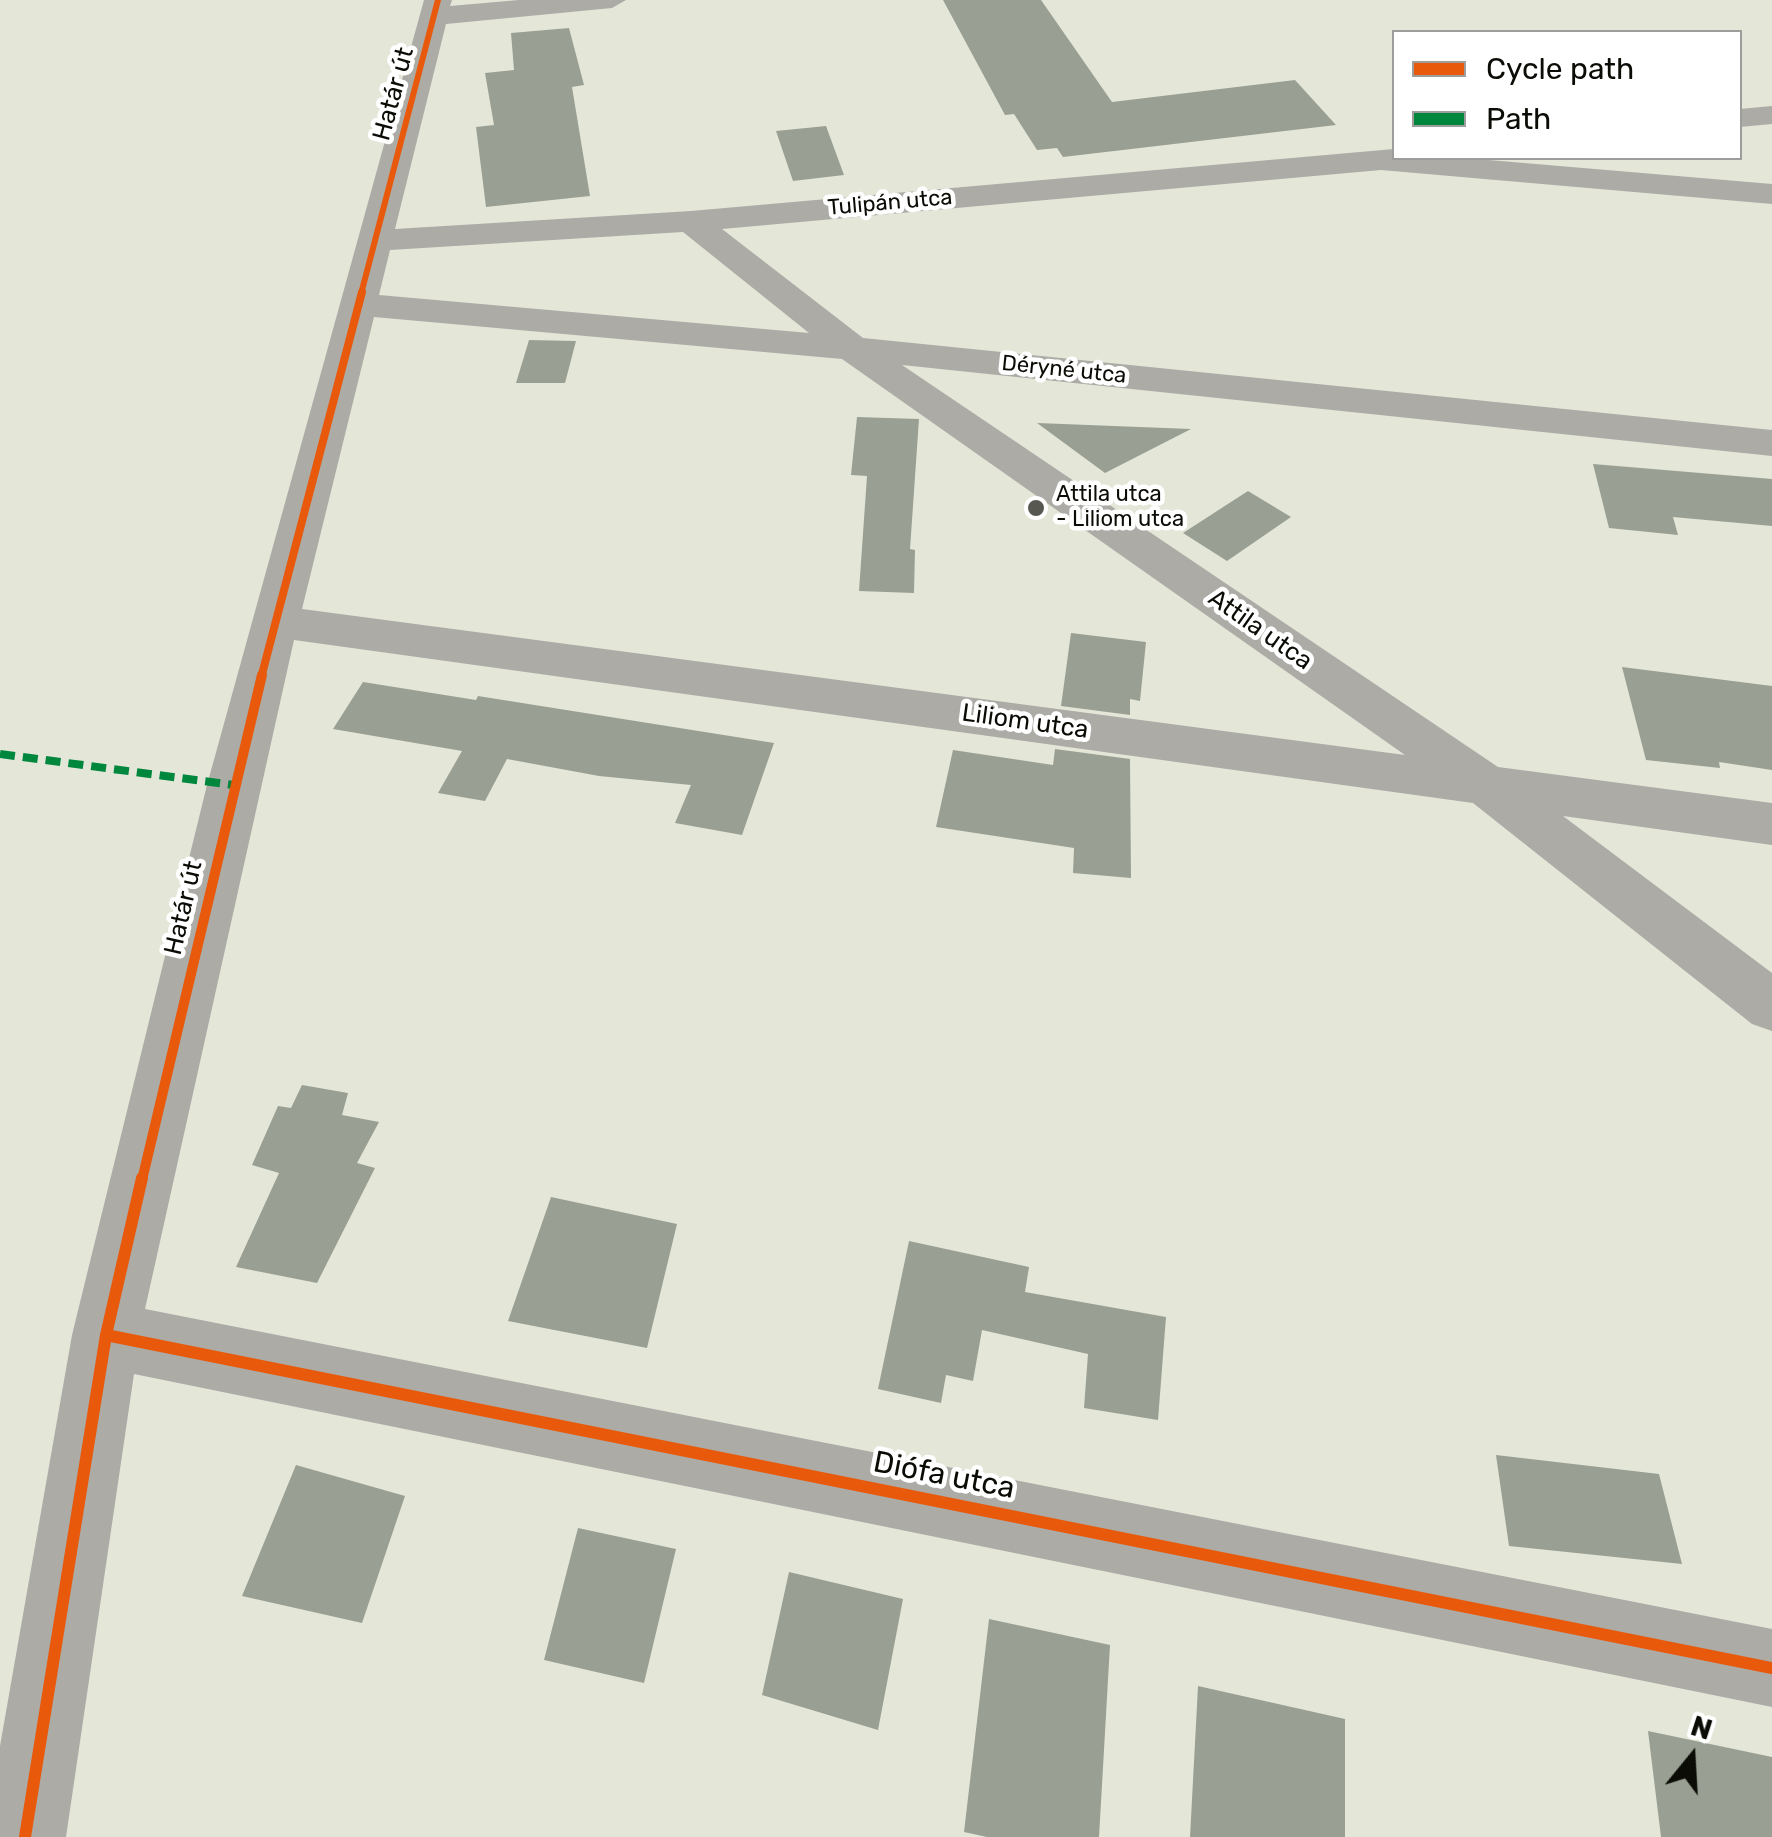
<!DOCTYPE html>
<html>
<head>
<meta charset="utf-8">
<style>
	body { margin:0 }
	#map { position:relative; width:1772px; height:1837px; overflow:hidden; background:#e4e6d8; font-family:Rubik,sans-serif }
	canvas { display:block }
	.legend { position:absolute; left:1392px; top:30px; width:350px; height:130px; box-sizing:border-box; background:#fff; border:2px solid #9d9e9b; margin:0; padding:12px 18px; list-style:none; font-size:30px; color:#0b0c05 }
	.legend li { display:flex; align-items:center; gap:20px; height:50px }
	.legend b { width:50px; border:2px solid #9d9e9b }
	.north { position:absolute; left:1642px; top:1707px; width:100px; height:100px; -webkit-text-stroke:8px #fff; paint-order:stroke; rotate:18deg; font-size:28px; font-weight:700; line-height:40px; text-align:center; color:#0b0c05 }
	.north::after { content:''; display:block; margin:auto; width:35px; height:45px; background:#0b0c05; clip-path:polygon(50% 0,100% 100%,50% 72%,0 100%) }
</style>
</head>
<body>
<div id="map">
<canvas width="1772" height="1837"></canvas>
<ul class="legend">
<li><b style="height:12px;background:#e8590c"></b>Cycle path</li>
<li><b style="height:12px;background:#00873e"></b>Path</li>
</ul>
<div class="north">N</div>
</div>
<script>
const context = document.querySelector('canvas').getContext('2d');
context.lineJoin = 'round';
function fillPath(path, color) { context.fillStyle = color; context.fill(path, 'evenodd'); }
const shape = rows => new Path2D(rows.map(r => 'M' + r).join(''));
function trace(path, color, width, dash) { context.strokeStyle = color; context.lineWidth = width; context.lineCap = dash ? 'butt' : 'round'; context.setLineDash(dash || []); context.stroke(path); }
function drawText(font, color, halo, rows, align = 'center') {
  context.font = font + ' Rubik,sans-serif'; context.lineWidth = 9; context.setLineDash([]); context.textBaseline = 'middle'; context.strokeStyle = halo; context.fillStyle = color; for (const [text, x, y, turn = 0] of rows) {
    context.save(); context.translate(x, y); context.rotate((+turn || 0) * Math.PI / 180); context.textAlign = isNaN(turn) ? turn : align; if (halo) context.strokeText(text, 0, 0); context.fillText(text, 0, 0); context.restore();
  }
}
fillPath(shape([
	[943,0,1041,0,1112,102,1295,80,1336,125,1063,157,1057,148,1037,150,1014,114,1005,115],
	[569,28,584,85,572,87,590,196,486,207,476,127,494,125,485,73,514,70,511,33],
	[826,126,844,175,793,181,776,131],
	[529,340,576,341,565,383,516,383],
	[857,417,919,419,910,549,915,550,914,593,859,591,867,476,851,475],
	[1037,423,1191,429,1105,473],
	[1593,464,1772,479,1772,526,1673,517,1678,535,1609,528],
	[1248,491,1291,517,1227,561,1183,533],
	[1071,633,1146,642,1140,701,1130,699,1130,715,1061,706],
	[1622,667,1772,686,1772,770,1719,762,1720,768,1646,760],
	[363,682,476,700,478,696,774,743,742,835,675,823,691,785,599,776,507,759,485,801,438,793,462,751,333,729],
	[1055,749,1130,759,1131,878,1073,873,1074,848,936,827,953,750,1053,765],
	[302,1085,348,1093,342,1115,379,1122,357,1163,375,1168,317,1283,236,1267,279,1173,252,1165,278,1106,291,1108],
	[551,1197,677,1224,647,1348,508,1321],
	[909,1241,1029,1267,1025,1292,1166,1317,1158,1420,1084,1408,1088,1354,982,1330,973,1381,946,1375,941,1403,878,1389],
	[1496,1455,1659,1474,1682,1564,1509,1546],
	[296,1465,405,1496,362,1623,242,1596],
	[578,1528,676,1549,644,1683,544,1660],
	[789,1572,903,1599,878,1730,762,1695],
	[989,1619,1110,1645,1099,1837,987,1837,964,1832],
	[1198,1686,1345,1719,1345,1837,1190,1837],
	[1648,1731,1772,1757,1772,1837,1661,1837]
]), '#99a093');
fillPath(shape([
	[424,0,452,0,450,6,519,0,626,0,612,8,446,24,395,229,691,211,1394,149,1394,158,1465,158,1772,184,1772,204,1381,170,722,229,863,338,1772,430,1772,456,902,365,1498,767,1772,803,1772,845,1563,816,1772,973,1772,1031,1752,1024,1473,803,294,640,145,1309,1772,1629,1772,1707,134,1374,66,1837,0,1837,0,1746,72,1335,207,785,424,0],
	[683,232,809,333,379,295,390,250,683,232],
	[374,317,842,359,1405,755,302,609,374,317],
	[1772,106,1772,124,1740,127,1740,109,1772,106]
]), '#acaba6');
trace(shape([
	[0,754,233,785]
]), '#00873e', 8, [15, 8]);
trace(shape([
	[361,294,438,0]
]), '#e8590c', 6);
trace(shape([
	[261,678,362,292]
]), '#e8590c', 8);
trace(shape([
	[142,1180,262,675]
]), '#e8590c', 10);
trace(shape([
	[106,1335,1772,1668],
	[25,1837,106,1335,142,1178]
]), '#e8590c', 12);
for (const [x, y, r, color] of [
	[1036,508,10,"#57584f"]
]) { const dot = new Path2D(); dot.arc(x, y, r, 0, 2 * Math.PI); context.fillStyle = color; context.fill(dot); trace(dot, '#fff', 4); }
drawText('22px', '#0b0c05', '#fff', [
	["Tulipán utca",890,203,-5],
	["Déryné utca",1064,370,6]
]);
drawText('22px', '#0b0c05', '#fff', [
	["Attila utca",1056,495],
	["- Liliom utca",1056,520]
], 'left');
drawText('25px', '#0b0c05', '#fff', [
	["Határ út",394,94,-75],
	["Attila utca",1260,630,35],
	["Liliom utca",1025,722,8],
	["Határ út",184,908,-77]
]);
drawText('30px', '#0b0c05', '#fff', [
	["Diófa utca",944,1476,11]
]);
</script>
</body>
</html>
